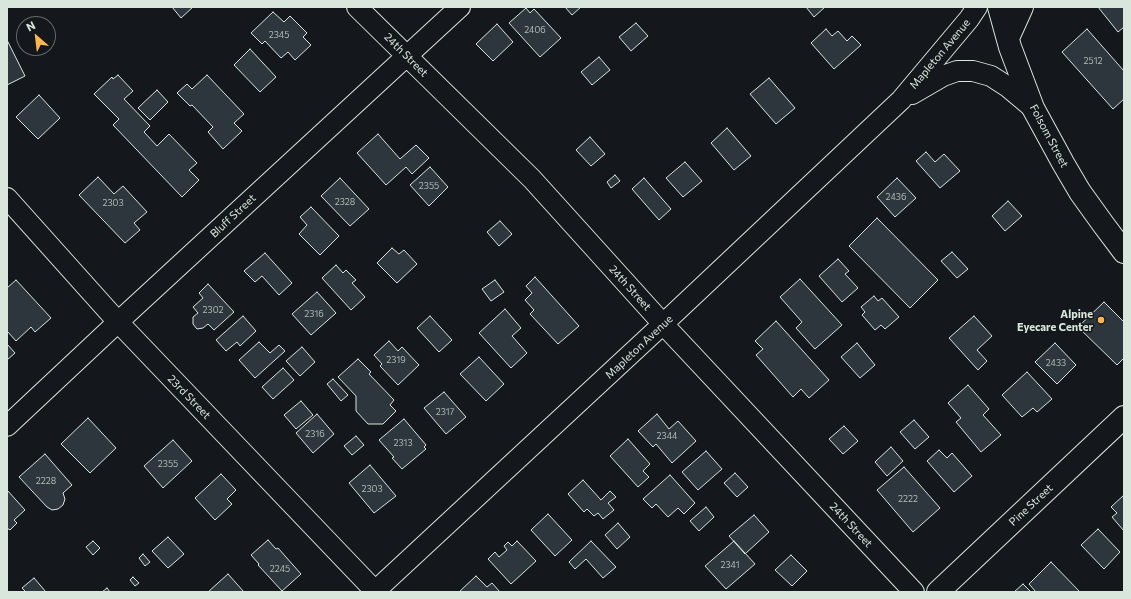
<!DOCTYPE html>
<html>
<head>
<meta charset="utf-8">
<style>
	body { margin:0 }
	#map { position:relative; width:1131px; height:599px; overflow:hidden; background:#14181c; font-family:Commissioner,sans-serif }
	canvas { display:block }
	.frame { position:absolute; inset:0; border:8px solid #d8e6dc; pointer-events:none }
	.north { position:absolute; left:16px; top:16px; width:40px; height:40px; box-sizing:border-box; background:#14181c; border:1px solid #626a69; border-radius:50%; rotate:332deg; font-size:11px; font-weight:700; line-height:16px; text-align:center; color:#d8e6dc }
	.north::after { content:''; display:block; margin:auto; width:14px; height:18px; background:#ffb74d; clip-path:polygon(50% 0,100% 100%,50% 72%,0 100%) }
</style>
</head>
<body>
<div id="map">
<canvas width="1131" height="599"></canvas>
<div class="frame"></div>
<div class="north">N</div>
</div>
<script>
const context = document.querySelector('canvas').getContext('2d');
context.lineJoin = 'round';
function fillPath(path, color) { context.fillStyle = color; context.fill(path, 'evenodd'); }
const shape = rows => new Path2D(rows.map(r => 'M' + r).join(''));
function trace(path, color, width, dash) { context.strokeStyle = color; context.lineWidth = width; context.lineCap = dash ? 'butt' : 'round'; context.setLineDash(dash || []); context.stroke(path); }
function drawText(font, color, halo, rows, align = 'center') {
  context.font = font + ' Commissioner,sans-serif'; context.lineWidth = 3; context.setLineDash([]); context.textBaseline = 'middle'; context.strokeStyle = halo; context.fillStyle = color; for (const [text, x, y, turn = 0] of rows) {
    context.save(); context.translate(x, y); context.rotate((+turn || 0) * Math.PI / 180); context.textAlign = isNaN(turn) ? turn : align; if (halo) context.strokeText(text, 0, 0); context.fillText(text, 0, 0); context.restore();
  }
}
const building = shape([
	[172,7,193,7,181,18,172,7],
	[565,7,581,7,572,15,565,7],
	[806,7,825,7,814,17,806,7],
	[1098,7,1124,7,1124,27,1118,32,1098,7],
	[526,8,530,13,534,9,561,38,540,57,509,23,526,8],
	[273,12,284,22,290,16,307,33,303,37,311,45,295,60,288,52,281,58,265,41,262,44,251,33,273,12],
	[636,23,648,36,631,51,619,37,636,23],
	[497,24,513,42,493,61,476,44,497,24],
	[826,29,832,36,838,31,847,41,852,36,861,45,834,69,811,43,826,29],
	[1087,29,1124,71,1124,99,1113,109,1062,52,1087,29],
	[7,40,25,76,7,85,7,40],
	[250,49,276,77,260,92,234,65,250,49],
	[599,57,610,70,592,85,581,72,599,57],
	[118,75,133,91,124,99,150,126,144,132,157,146,169,134,197,163,189,170,199,180,182,197,113,125,119,119,94,94,112,77,113,79,118,75],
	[207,75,244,114,234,123,242,131,223,149,208,132,213,127,192,105,190,106,177,93,187,84,192,89,207,75],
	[769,78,795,108,776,124,750,94,769,78],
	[157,90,168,102,150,120,138,108,157,90],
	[39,95,60,118,38,139,16,117,39,95],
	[727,128,751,156,734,170,711,143,727,128],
	[378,134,400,159,416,145,429,158,412,174,406,167,386,185,357,153,378,134],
	[590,137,605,154,591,166,576,150,590,137],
	[926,152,935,162,944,154,960,171,940,188,916,161,926,152],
	[685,162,702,181,683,197,666,178,685,162],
	[430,167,448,187,429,206,410,185,430,167],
	[615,175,620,181,611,188,607,182,615,175],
	[98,177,114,194,123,186,147,212,134,223,140,230,125,243,79,195,98,177],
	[340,178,369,209,350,226,321,196,340,178],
	[644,178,671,209,659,220,632,189,644,178],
	[897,178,916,198,895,217,877,197,897,178],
	[1008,201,1022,216,1005,231,992,216,1008,201],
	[311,207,339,236,320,255,299,234,307,225,300,217,311,207],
	[877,218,938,280,910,308,849,246,877,218],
	[500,221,512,234,499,246,487,232,500,221],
	[392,248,399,254,404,250,417,264,397,283,377,263,392,248],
	[952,252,968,269,957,278,941,261,952,252],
	[265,253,292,283,279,295,262,276,255,282,244,271,265,253],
	[838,259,849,271,845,274,858,288,842,302,819,276,838,259],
	[336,265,343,273,346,270,356,280,352,283,365,297,351,310,322,278,336,265],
	[535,277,579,326,558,344,530,314,534,310,525,300,532,293,526,286,535,277],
	[800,279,842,325,815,349,796,328,802,322,780,297,800,279],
	[16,280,51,318,35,332,31,327,16,341,7,331,7,288,16,280],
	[495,280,504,292,491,301,482,289,495,280],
	[208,284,234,312,214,330,208,324,203,328,197,329,193,324,193,317,198,313,193,307,203,298,199,293,208,284],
	[317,292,336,313,311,335,292,314,317,292],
	[874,296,878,301,882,298,899,317,885,329,881,325,875,330,862,315,865,312,861,307,874,296],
	[1104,302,1124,322,1124,358,1117,365,1078,327,1104,302],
	[505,309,521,328,512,336,527,353,511,368,479,333,505,309],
	[243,316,256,331,240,346,237,342,226,351,216,340,243,316],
	[430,316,452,340,439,352,417,328,430,316],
	[974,316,992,336,977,350,987,361,978,370,949,338,974,316],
	[776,321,829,380,809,398,801,389,793,397,756,355,763,349,755,341,776,321],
	[389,341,398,351,402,347,419,365,398,385,380,366,382,364,374,355,389,341],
	[259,342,270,353,279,345,285,351,255,378,239,360,259,342],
	[857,343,875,365,860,378,841,357,857,343],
	[1055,343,1076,365,1057,384,1035,362,1055,343],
	[7,344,15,353,7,360,7,344],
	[302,347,315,362,300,376,286,361,302,347],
	[479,357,504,384,486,401,460,374,479,357],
	[358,359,371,372,369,374,394,400,390,405,396,411,383,424,368,424,356,411,356,396,338,377,358,359],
	[283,368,294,380,273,399,262,387,283,368],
	[1027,372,1052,399,1037,412,1033,408,1022,417,1002,395,1027,372],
	[333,379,348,395,341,401,327,384,333,379],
	[968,385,989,409,983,415,1001,435,981,452,956,422,961,418,948,403,968,385],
	[444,392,466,417,446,434,424,408,444,392],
	[301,401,313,415,296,429,284,415,301,401],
	[317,414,334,434,313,453,296,433,317,414],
	[657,414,669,429,678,421,696,441,672,463,656,444,653,447,638,431,657,414],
	[88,418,116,448,90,473,61,444,88,418],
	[404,419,426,445,424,447,426,449,402,469,392,458,394,457,379,440,404,419],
	[914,420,929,437,915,449,900,432,914,420],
	[844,426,858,441,843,454,829,439,844,426],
	[356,436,364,445,352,455,344,446,356,436],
	[628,439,650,464,643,471,649,477,638,487,610,456,628,439],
	[173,440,192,461,163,488,144,466,173,440],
	[891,447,903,461,887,476,875,462,891,447],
	[939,450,947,458,952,453,972,476,954,492,927,461,939,450],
	[706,451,722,469,698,490,682,472,706,451],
	[45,454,72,485,63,493,65,499,63,505,58,509,52,510,47,507,19,477,45,454],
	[370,465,396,496,374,513,349,483,370,465],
	[904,467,940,508,913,532,877,490,904,467],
	[735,473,748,487,737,497,724,483,735,473],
	[221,474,236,490,227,499,232,504,215,520,195,498,221,474],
	[670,475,695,503,684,514,678,508,668,517,656,504,652,508,643,499,670,475],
	[583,480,601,500,610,491,616,497,608,503,614,510,603,519,598,513,594,516,587,509,584,512,568,494,583,480],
	[7,490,25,510,14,520,17,523,10,530,7,528,7,490],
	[1124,495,1124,531,1112,517,1117,513,1111,507,1124,495],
	[706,507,714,517,699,531,690,521,706,507],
	[548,514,572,540,555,556,531,530,548,514],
	[754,515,769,532,745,554,729,536,754,515],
	[618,523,630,537,617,549,605,535,618,523],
	[1098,529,1120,552,1104,569,1081,545,1098,529],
	[168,537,184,554,168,568,152,551,168,537],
	[268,540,276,549,278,548,301,574,282,591,258,565,259,564,251,555,268,540],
	[93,541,100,548,93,555,86,547,93,541],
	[517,541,536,561,511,584,488,559,495,552,499,557,507,550,504,546,508,542,512,546,517,541],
	[591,541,616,567,603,578,586,559,575,569,569,562,591,541],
	[734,541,755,564,726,589,705,566,734,541],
	[143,554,150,562,145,566,139,558,143,554],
	[791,555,807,571,792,586,775,570,791,555],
	[1051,562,1080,592,1036,592,1029,584,1051,562],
	[228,574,244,592,208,592,228,574],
	[476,576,487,587,492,583,500,592,459,592,476,576],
	[133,577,139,583,135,586,130,580,133,577],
	[34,578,46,592,26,592,22,588,34,578],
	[1023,584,1031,592,1014,592,1023,584],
	[107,588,110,592,102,592,107,588]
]);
fillPath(building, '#2c363c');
trace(building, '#d8e6dc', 1);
const street = shape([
	[357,7,532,179,663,324,914,592],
	[912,94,943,76,957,71,973,71,991,76,1008,87,1033,108],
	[7,198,118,322,376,592],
	[7,426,118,322,460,7],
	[374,592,663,324,901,100,969,19,977,7]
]);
const secondary = shape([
	[999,7,1010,47,1033,108,1063,163,1080,192,1103,224,1124,252],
	[1008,38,1022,7],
	[938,592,1124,417]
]);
trace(street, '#d8e6dc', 22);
trace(secondary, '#d8e6dc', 24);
trace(street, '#14181c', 20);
trace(secondary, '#14181c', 22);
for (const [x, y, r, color] of [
	[1101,320,4,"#ffb74d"]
]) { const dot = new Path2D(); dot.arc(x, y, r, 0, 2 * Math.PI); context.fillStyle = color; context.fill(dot); trace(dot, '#14181c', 1.5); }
drawText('9px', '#adbab4', null, [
	["2406",535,30],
	["2345",279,35],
	["2512",1093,61],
	["2355",429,186],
	["2436",896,197],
	["2328",345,202],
	["2303",113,203],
	["2302",213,310],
	["2316",314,314],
	["2319",396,360],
	["2433",1056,363],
	["2317",445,412],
	["2316",315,434],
	["2344",667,436],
	["2313",403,443],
	["2355",168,464],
	["2228",46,481],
	["2303",372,489],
	["2222",908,499],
	["2341",730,565],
	["2245",280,569]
]);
drawText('11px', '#d8e6dc', '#14181c', [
	["Mapleton Avenue",940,54,-50],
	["24th Street",406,55,45],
	["Folsom Street",1049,136,62],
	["Bluff Street",233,216,-43],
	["24th Street",630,288,48],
	["Mapleton Avenue",639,347,-43],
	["23rd Street",189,397,46],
	["Pine Street",1031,505,-43],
	["24th Street",851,525,47]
]);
drawText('bold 11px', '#d8e6dc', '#14181c', [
	["Alpine",1093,314],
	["Eyecare Center",1093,327]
], 'right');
</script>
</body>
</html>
